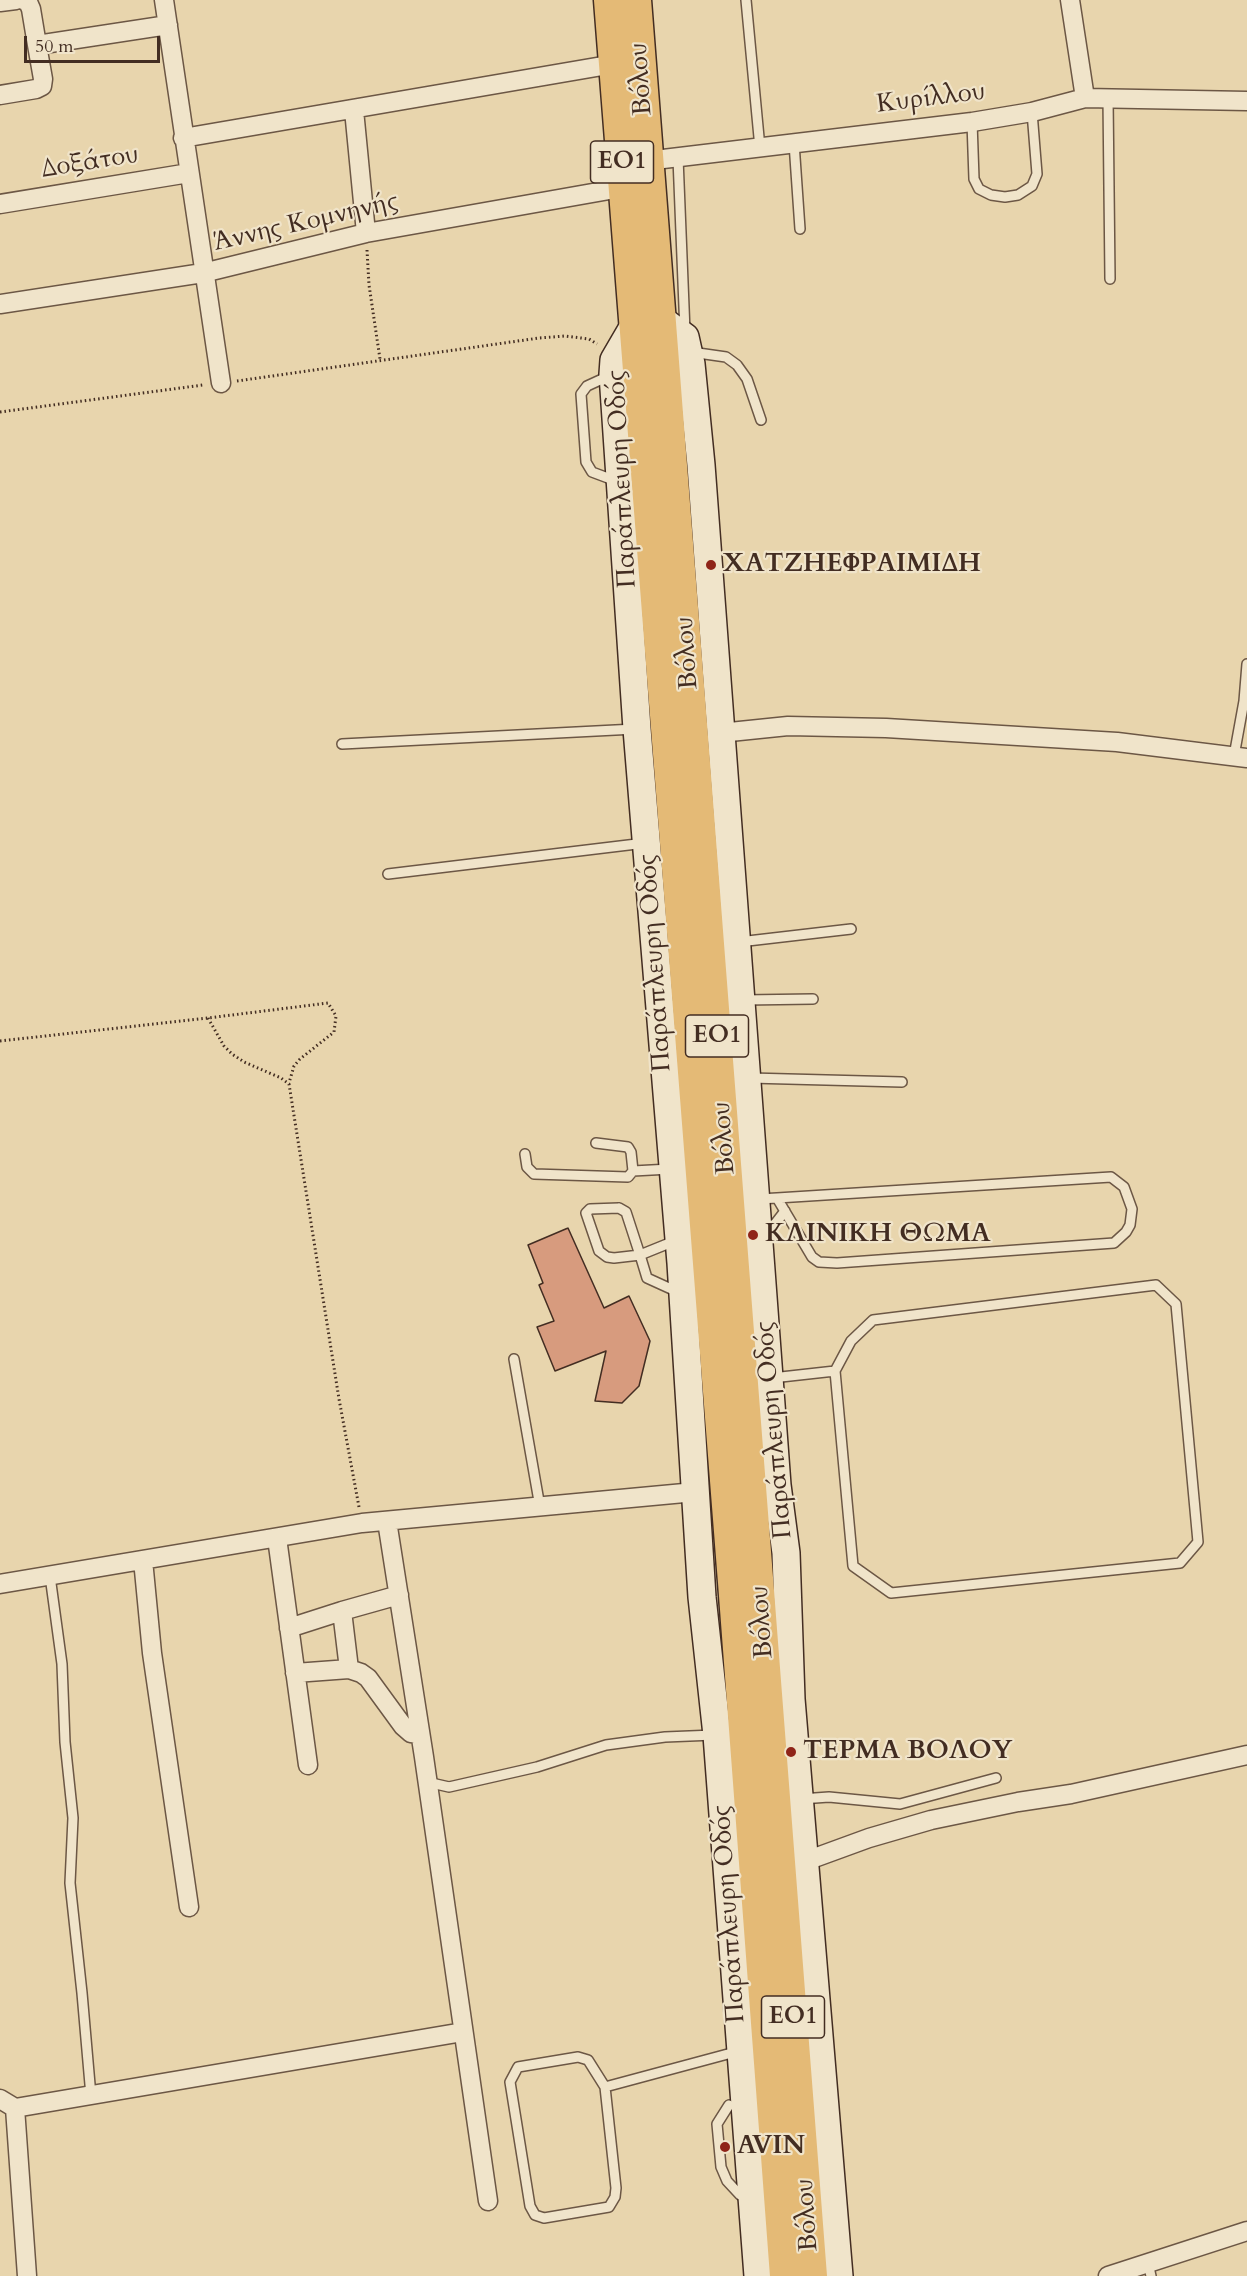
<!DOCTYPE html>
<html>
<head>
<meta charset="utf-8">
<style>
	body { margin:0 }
	#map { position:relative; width:1247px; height:2276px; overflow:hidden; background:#e8d5ad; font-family:Cardo,serif }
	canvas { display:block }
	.scale { position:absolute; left:24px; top:36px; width:136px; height:27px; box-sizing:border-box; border:3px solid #432d22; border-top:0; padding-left:8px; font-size:18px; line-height:21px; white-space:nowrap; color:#432d22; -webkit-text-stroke:4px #f0e4ca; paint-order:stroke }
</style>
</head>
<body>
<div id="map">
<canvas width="1247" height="2276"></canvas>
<div class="scale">50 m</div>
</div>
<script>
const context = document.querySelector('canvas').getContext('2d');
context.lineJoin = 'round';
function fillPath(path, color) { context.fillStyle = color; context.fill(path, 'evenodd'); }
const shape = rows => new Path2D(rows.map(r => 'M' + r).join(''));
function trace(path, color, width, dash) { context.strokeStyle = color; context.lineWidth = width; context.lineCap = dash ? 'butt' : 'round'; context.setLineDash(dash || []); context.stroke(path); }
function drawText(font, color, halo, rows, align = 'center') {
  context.font = font + ' Cardo,serif'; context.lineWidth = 4.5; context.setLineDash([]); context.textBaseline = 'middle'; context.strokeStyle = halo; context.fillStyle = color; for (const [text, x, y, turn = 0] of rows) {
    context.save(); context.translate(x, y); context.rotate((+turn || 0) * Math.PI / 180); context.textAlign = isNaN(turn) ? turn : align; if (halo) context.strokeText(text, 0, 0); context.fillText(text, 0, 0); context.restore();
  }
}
const building = shape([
	[568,1228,604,1308,629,1296,650,1341,639,1386,622,1403,595,1401,606,1351,555,1371,537,1327,554,1321,539,1285,543,1283,528,1245,568,1228]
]);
fillPath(building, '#d79b7e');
trace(building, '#432d22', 1.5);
const lane = shape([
	[746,0,760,148],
	[1108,98,1110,279],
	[972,122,974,179,979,189,991,195,1005,197,1018,195,1032,186,1037,174,1032,112],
	[794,143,800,229],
	[678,158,685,332],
	[691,352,726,357,737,365,747,379,761,420],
	[611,375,587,386,581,394,586,462,592,472,616,481],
	[342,744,635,729],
	[1234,756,1244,701,1247,664],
	[388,874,645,843],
	[739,942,851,929],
	[744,1000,813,999],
	[750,1078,902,1082],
	[596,1143,628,1147,631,1152,633,1171],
	[525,1154,527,1167,534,1174,628,1177,633,1171,670,1169],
	[759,1199,777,1198,1111,1177,1124,1187,1132,1209,1130,1225,1126,1232,1114,1243,837,1263,819,1262,812,1257,777,1198],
	[619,1208,626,1212,640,1255,614,1258,607,1257,599,1251,586,1213,590,1209,619,1208],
	[764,1238,785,1211],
	[677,1240,640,1255,647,1278,680,1293],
	[1156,1285,1176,1304,1198,1542,1180,1563,891,1593,853,1566,835,1371,851,1341,873,1320,1156,1285],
	[514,1359,540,1507],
	[772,1378,835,1371],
	[50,1576,62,1664,65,1742,73,1818,70,1883,82,1993,91,2096],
	[427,1782,449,1787,537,1767,606,1745,665,1737,714,1735],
	[801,1799,829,1797,900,1804,996,1778],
	[578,2057,588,2060,605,2087,616,2188,615,2197,609,2207,544,2218,535,2215,530,2206,510,2082,518,2067,578,2057],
	[605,2087,739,2051],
	[729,2105,717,2124,721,2167,727,2181,740,2195],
	[1148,2263,1151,2276]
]);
const street = shape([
	[23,0,28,2,31,9,37,45,168,25],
	[164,0,221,383],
	[1070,0,1085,98],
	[0,2,16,0],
	[0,95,36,89,42,86,43,79,37,45],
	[354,110,366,233],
	[183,138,614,64],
	[638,162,972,122,1032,112,1085,98,1247,101],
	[0,204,189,173],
	[0,304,203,273,366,233,632,186],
	[720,733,788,726,886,728,1117,742,1247,758],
	[387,1521,424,1757,488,2201],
	[277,1538,308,1765],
	[143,1560,152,1653,189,1907],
	[0,1584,362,1523,695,1492],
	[342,1611,349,1669],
	[289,1628,342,1611,399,1595],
	[295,1673,349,1669,361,1673,368,1678,403,1726,411,1733,420,1734],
	[795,1865,869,1838,931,1820,1018,1802,1071,1794,1247,1755],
	[0,2099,15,2108,463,2032],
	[15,2108,27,2276],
	[1108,2276,1247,2231]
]);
const secondary = shape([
	[758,2276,717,1735,702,1597,681,1263,637,729,613,374,614,360,635,324,662,320,685,337,691,364,701,465,777,1485,786,1553,791,1699,839,2276]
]);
const primary = shape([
	[609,0,733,1582,785,2276],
	[636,0,812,2276]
]);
trace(lane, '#6c5745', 12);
trace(street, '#6c5745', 21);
trace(secondary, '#432d22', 30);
trace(primary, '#432d22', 33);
trace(shape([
	[367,250,369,285,380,359],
	[237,381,539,338,565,336,589,339,597,344],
	[0,412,203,385],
	[208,1018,224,1046,232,1054,244,1062,281,1078,289,1084,339,1399,359,1507],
	[0,1041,208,1018,328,1003,336,1016,334,1032,300,1059,294,1066,289,1083]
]), '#432d22', 3, [1.5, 3]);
trace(lane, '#f0e4ca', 9);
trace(street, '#f0e4ca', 18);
trace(secondary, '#f0e4ca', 27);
trace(primary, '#e4ba76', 30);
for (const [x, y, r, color] of [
	[711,565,6,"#8f2418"],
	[753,1235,6,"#8f2418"],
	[791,1752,6,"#8f2418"],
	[725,2147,6,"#8f2418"]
]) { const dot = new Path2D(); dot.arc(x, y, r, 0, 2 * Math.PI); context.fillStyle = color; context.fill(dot); trace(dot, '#f0e4ca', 2); }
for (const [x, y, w] of [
	[622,162,63],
	[717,1036,63],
	[793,2017,63]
]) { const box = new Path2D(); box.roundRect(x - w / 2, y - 21, w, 42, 4.5); context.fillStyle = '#f0e4ca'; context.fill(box); trace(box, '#432d22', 1.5); }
drawText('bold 24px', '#432d22', null, [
	["ΕΟ1",622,162],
	["ΕΟ1",717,1036],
	["ΕΟ1",793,2017]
]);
drawText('26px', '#432d22', '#f0e4ca', [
	["Βόλου",642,79,-94],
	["Κυρίλλου",931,99,-7],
	["Δοξάτου",90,163,-9],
	["Άννης Κομνηνής",306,223,-13],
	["Παράπλευρη Οδός",623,479,-93],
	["Βόλου",688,653,-94],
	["Παράπλευρη Οδός",656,963,-94],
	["Βόλου",725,1138,-94],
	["Παράπλευρη Οδός",775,1430,-95],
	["Βόλου",763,1622,-94],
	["Παράπλευρη Οδός",730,1914,-94],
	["Βόλου",808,2215,-94]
]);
drawText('bold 26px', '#432d22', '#f0e4ca', [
	["ΧΑΤΖΗΕΦΡΑΙΜΙΔΗ",723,565],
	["ΚΛΙΝΙΚΗ ΘΩΜΑ",765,1235],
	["ΤΕΡΜΑ ΒΟΛΟΥ",803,1752],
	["AVIN",737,2147]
], 'left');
</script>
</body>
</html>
